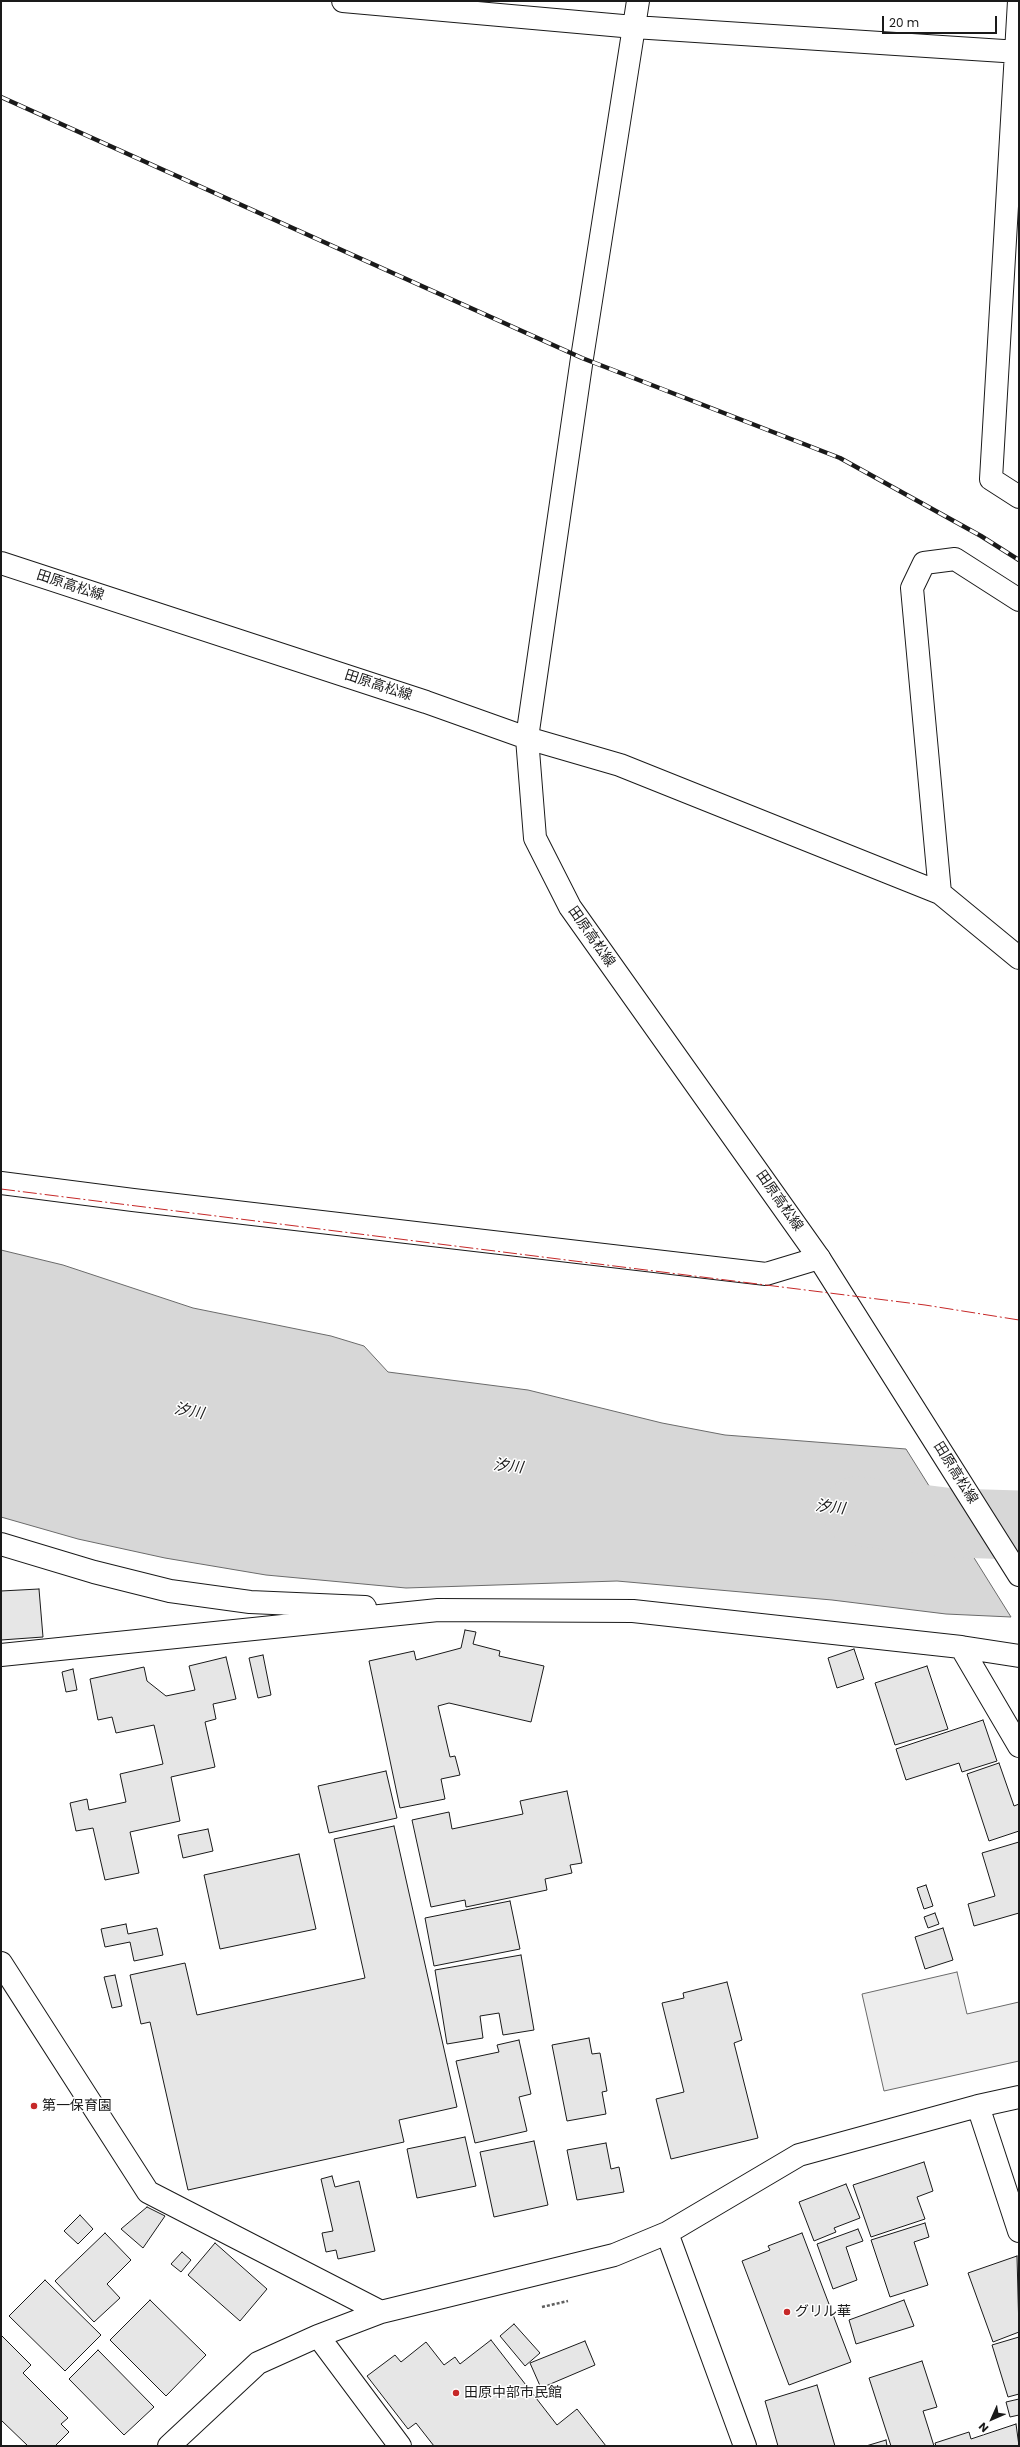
<!DOCTYPE html>
<html>
<head>
<meta charset="utf-8">
<style>
	body { margin:0 }
	#map { position:relative; width:1020px; height:2447px; overflow:hidden; background:#fff; font-family:Poppins,sans-serif }
	canvas { display:block }
	.frame { position:absolute; inset:0; border:2px solid #1a1a1a; pointer-events:none }
	.north { position:absolute; left:972px; top:2399px; width:40px; height:40px; -webkit-text-stroke:3px #fff; paint-order:stroke; rotate:225deg; font-size:11px; font-weight:700; line-height:16px; text-align:center; color:#1a1a1a }
	.north::after { content:''; display:block; margin:auto; width:14px; height:18px; background:#1a1a1a; clip-path:polygon(50% 0,100% 100%,50% 72%,0 100%) }
	.scale { position:absolute; left:882px; top:16px; width:115px; height:18px; box-sizing:border-box; border:2px solid #1a1a1a; border-top:0; padding-left:5px; font-size:12px; line-height:14px; white-space:nowrap; color:#1a1a1a; -webkit-text-stroke:3px #fff; paint-order:stroke }
</style>
</head>
<body>
<div id="map">
<canvas width="1020" height="2447"></canvas>
<div class="frame"></div>
<div class="north">N</div>
<div class="scale">20 m</div>
</div>
<script>
const context = document.querySelector('canvas').getContext('2d');
context.lineJoin = 'round';
function fillPath(path, color) { context.fillStyle = color; context.fill(path, 'evenodd'); }
const shape = rows => new Path2D(rows.map(r => 'M' + r).join(''));
function trace(path, color, width, dash) { context.strokeStyle = color; context.lineWidth = width; context.lineCap = dash ? 'butt' : 'round'; context.setLineDash(dash || []); context.stroke(path); }
function drawText(font, color, halo, rows, align = 'center') {
  context.font = font + ' Poppins,"Noto Sans JP",sans-serif'; context.lineWidth = 3; context.setLineDash([]); context.textBaseline = 'middle'; context.strokeStyle = halo; context.fillStyle = color; for (const [text, x, y, turn = 0] of rows) {
    context.save(); context.translate(x, y); context.rotate((+turn || 0) * Math.PI / 180); context.textAlign = isNaN(turn) ? turn : align; if (halo) context.strokeText(text, 0, 0); context.fillText(text, 0, 0); context.restore();
  }
}
const built = shape([
	[957,1972,967,2014,1019,2002,1019,2061,884,2091,862,1994,957,1972]
]);
fillPath(built, '#ededed');
trace(built, '#6a6a6a', 1);
const water = shape([
	[1,1250,63,1265,193,1308,331,1336,364,1346,388,1372,528,1390,662,1423,725,1435,906,1449,1011,1617,946,1614,832,1600,617,1581,406,1588,266,1575,165,1558,78,1539,1,1517,1,1250]
]);
fillPath(water, '#d7d7d7');
trace(water, '#6a6a6a', 1);
trace(shape([
	[857,1511,952,1523,1019,1525]
]), '#d7d7d7', 69);
const building = shape([
	[39,1589,43,1637,1,1640,1,1591,39,1589],
	[465,1630,476,1632,473,1644,500,1651,499,1656,544,1666,531,1722,449,1703,438,1706,450,1757,455,1756,460,1775,441,1779,445,1799,400,1808,369,1661,414,1651,416,1660,461,1648,465,1630],
	[854,1649,864,1679,837,1688,828,1658,854,1649],
	[263,1655,271,1695,258,1698,249,1658,263,1655],
	[226,1657,236,1699,213,1704,216,1719,205,1722,215,1767,171,1777,180,1821,130,1832,139,1873,105,1880,93,1828,76,1831,70,1803,87,1799,89,1810,126,1802,120,1774,163,1764,154,1725,116,1733,112,1717,98,1720,90,1679,144,1667,147,1681,166,1696,195,1690,189,1666,226,1657],
	[927,1666,948,1729,895,1745,875,1683,927,1666],
	[73,1669,77,1690,66,1692,62,1672,73,1669],
	[983,1720,997,1761,962,1772,959,1763,906,1780,896,1749,983,1720],
	[999,1763,1014,1806,1019,1804,1019,1831,989,1841,967,1774,999,1763],
	[386,1771,397,1818,329,1833,318,1786,386,1771],
	[567,1791,582,1863,570,1865,572,1873,545,1879,547,1890,466,1907,465,1900,431,1907,412,1820,449,1812,452,1829,523,1814,520,1801,567,1791],
	[394,1826,457,2107,399,2120,404,2142,188,2190,150,2022,141,2024,130,1975,185,1963,197,2015,365,1978,334,1839,394,1826],
	[208,1829,213,1851,183,1858,178,1835,208,1829],
	[1019,1842,1019,1913,974,1926,968,1904,995,1896,982,1853,1019,1842],
	[299,1854,316,1929,220,1949,204,1875,299,1854],
	[926,1885,933,1906,924,1909,917,1888,926,1885],
	[510,1901,520,1949,434,1966,425,1918,510,1901],
	[935,1913,939,1924,928,1928,924,1917,935,1913],
	[126,1924,128,1934,157,1928,163,1955,134,1961,130,1942,105,1947,101,1929,126,1924],
	[943,1928,953,1960,925,1969,915,1937,943,1928],
	[521,1955,534,2030,503,2035,499,2013,480,2016,483,2038,447,2044,435,1970,521,1955],
	[115,1975,122,2006,112,2008,104,1977,115,1975],
	[727,1982,742,2040,734,2043,758,2138,671,2159,656,2099,684,2092,662,2003,684,1998,683,1993,727,1982],
	[589,2038,592,2054,600,2053,607,2091,602,2092,606,2114,567,2121,552,2045,589,2038],
	[519,2040,531,2094,519,2097,527,2131,475,2143,456,2061,499,2052,497,2045,519,2040],
	[465,2137,476,2186,417,2198,407,2149,465,2137],
	[534,2141,548,2205,494,2217,480,2152,534,2141],
	[606,2143,611,2169,619,2167,624,2192,577,2200,567,2150,606,2143],
	[924,2162,933,2191,917,2197,925,2219,871,2237,853,2185,924,2162],
	[332,2176,335,2187,359,2181,375,2251,338,2259,336,2250,326,2252,322,2233,333,2231,321,2179,332,2176],
	[846,2184,860,2218,834,2228,836,2232,814,2241,799,2202,846,2184],
	[147,2207,165,2216,143,2248,121,2229,147,2207],
	[80,2215,93,2229,78,2244,64,2231,80,2215],
	[925,2223,929,2237,914,2242,928,2285,890,2297,871,2240,925,2223],
	[858,2229,863,2241,846,2247,857,2280,833,2289,817,2244,858,2229],
	[105,2233,131,2260,107,2284,120,2298,94,2322,55,2281,105,2233],
	[802,2233,851,2362,789,2385,742,2261,770,2250,768,2246,802,2233],
	[215,2243,267,2289,240,2321,188,2275,215,2243],
	[182,2252,191,2260,181,2272,171,2264,182,2252],
	[1017,2256,1019,2332,993,2342,968,2273,1017,2256],
	[45,2280,101,2335,65,2371,9,2316,45,2280],
	[150,2300,206,2355,166,2396,110,2340,150,2300],
	[904,2300,914,2326,856,2344,849,2320,904,2300],
	[514,2324,540,2353,525,2366,500,2336,514,2324],
	[1,2335,31,2365,23,2373,68,2418,61,2424,69,2432,55,2446,28,2446,1,2420,1,2335],
	[1019,2337,1019,2394,1008,2397,992,2345,1019,2337],
	[491,2340,557,2425,577,2409,606,2446,434,2446,416,2423,408,2429,367,2376,395,2355,401,2362,426,2342,444,2365,455,2357,460,2364,491,2340],
	[585,2341,595,2365,541,2388,530,2363,585,2341],
	[98,2350,154,2407,124,2435,69,2379,98,2350],
	[922,2361,937,2407,923,2411,934,2446,891,2446,869,2378,922,2361],
	[817,2385,835,2446,778,2446,765,2401,817,2385],
	[1019,2399,1019,2415,1010,2417,1006,2402,1019,2399],
	[1016,2424,1019,2446,936,2446,935,2443,969,2432,971,2439,1016,2424],
	[886,2440,887,2446,866,2446,886,2440]
]);
fillPath(building, '#e6e6e6');
trace(building, '#1a1a1a', 1);
const minor = shape([
	[343,1,634,27,1019,52],
	[638,1,582,358,527,738,620,765,940,893,1019,958],
	[1019,1,991,479,1019,497],
	[940,893,912,588,924,563,955,559,1019,600],
	[1,1183,133,1200,766,1274,819,1258],
	[1,1544,94,1572,170,1591,250,1602,365,1607],
	[961,1647,1019,1656],
	[1,1655,438,1610,633,1611,961,1647,1019,1746],
	[1,1963,148,2192,381,2312],
	[978,2106,1019,2231],
	[667,2233,745,2446],
	[318,2336,400,2446],
	[169,2446,258,2363,318,2336,381,2312,614,2255,667,2233,799,2155,978,2106,1019,2097]
]);
const major = shape([
	[1,563,426,702,527,738,535,838,570,907,819,1258,1019,1575]
]);
trace(minor, '#1a1a1a', 24);
trace(major, '#1a1a1a', 24);
trace(shape([
	[542,2307,568,2301]
]), '#5f5f5f', 2.5, [3, 2]);
trace(minor, '#fff', 22);
trace(major, '#fff', 22);
const rail = shape([
	[1,97,582,358,840,458,981,536,1019,560]
]);
trace(rail, '#1a1a1a', 4.5);
trace(rail, '#fff', 3, [9]);
trace(shape([
	[1,1189,925,1305,1019,1320]
]), '#c62828', 1, [14, 3, 2, 3]);
for (const [x, y, r, color] of [
	[34,2106,4,"#c62828"],
	[787,2312,4,"#c62828"],
	[456,2393,4,"#c62828"]
]) { const dot = new Path2D(); dot.arc(x, y, r, 0, 2 * Math.PI); context.fillStyle = color; context.fill(dot); trace(dot, '#fff', 1.5); }
drawText('14px', '#1a1a1a', '#fff', [
	["田原高松線",70,586,18],
	["田原高松線",378,686,18],
	["田原高松線",591,937,55],
	["田原高松線",779,1201,55],
	["田原高松線",955,1473,58]
]);
drawText('14px', '#1a1a1a', '#fff', [
	["第一保育園",42,2106],
	["グリル華",795,2312],
	["田原中部市民館",464,2393]
], 'left');
drawText('italic 15px', '#1a1a1a', '#fff', [
	["汐川",189,1412,10],
	["汐川",508,1467,7],
	["汐川",830,1508,7]
]);
</script>
</body>
</html>
